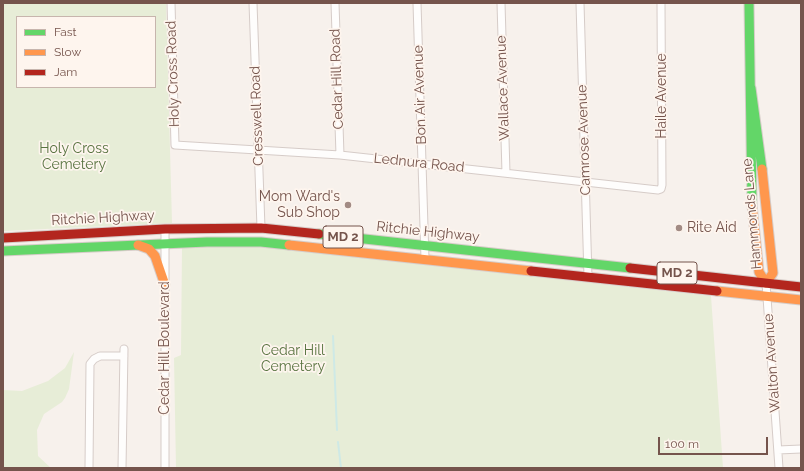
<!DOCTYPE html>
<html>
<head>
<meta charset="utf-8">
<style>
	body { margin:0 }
	#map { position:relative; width:804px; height:471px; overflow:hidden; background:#f7f1ec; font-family:Raleway,sans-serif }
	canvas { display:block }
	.frame { position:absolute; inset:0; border:4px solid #75544c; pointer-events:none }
	.legend { position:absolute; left:16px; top:16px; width:140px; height:72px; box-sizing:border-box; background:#fef5ee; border:1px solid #c7b5ad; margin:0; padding:5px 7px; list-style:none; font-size:12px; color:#75544c }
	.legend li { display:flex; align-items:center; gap:8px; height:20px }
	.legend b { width:20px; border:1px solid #c7b5ad }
	.scale { position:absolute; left:658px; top:437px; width:110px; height:18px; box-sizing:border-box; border:2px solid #75544c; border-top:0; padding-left:5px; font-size:12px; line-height:14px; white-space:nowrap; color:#75544c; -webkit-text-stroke:3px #fef5ee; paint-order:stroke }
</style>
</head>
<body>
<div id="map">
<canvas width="804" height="471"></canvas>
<div class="frame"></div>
<ul class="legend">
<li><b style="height:5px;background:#63d668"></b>Fast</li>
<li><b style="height:5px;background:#ff974d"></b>Slow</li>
<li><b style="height:5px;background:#b3261e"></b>Jam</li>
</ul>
<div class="scale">100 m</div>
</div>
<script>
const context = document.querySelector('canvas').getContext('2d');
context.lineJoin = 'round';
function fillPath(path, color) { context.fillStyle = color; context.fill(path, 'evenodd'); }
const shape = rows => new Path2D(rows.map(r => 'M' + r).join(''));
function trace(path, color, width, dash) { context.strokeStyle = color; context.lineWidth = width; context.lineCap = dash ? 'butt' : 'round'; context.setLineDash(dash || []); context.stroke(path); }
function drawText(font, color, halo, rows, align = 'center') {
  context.font = font + ' Raleway,sans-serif'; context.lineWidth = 3.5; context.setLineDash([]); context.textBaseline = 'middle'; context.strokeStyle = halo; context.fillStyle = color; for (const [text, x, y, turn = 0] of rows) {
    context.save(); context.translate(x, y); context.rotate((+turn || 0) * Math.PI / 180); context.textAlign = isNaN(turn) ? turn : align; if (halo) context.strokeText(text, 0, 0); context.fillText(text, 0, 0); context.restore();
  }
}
fillPath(shape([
	[3,3,166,3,172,223,3,231],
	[17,17,155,17,155,87,17,87],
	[182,246,260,247,711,296,723,468,176,468,174,358,181,355],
	[74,352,69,389,65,398,62,402,44,414,37,430,38,456,51,468,3,468,3,390,22,391,48,381,65,368]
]), '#e7edd7');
trace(shape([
	[333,336,337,430],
	[338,442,341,468]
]), '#cee9e6', 2);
const street = shape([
	[171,3,175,145,340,155,658,190,661,189,662,185,661,3],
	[253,3,261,228],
	[335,3,340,155],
	[417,3,425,259],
	[501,3,506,173],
	[580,3,588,277],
	[165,229,165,468],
	[766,283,779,468],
	[778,450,801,449],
	[89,468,90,364,94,359,100,356,124,356],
	[122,468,124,349]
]);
const fast = shape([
	[749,3,752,205],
	[751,88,762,169],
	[319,234,630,268],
	[3,251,207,242,261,242,289,245]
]);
const slow = shape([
	[752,205,759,272,766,283,773,273,762,169],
	[138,245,149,249,155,256,165,285],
	[289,245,531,271],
	[717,291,801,300]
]);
const jam = shape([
	[3,238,165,229,261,228,319,234],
	[630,268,801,287],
	[531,271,717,291]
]);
trace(street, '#d6ccc8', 9);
trace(fast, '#d6ccc8', 11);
trace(slow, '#d6ccc8', 11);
trace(jam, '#d6ccc8', 11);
trace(street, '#fefdfc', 7);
trace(fast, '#63d668', 9);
trace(slow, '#ff974d', 9);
trace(jam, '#b3261e', 9);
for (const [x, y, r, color] of [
	[348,205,4,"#a28b84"],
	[679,228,4,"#a28b84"]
]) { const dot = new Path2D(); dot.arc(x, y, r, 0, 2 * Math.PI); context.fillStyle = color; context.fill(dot); trace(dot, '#fef5ee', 1.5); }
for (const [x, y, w] of [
	[343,237,40],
	[677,273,40]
]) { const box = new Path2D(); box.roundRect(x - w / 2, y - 11, w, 22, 3); context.fillStyle = '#fef5ee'; context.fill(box); trace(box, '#75544c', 1); }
drawText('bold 13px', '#75544c', null, [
	["MD 2",343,237],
	["MD 2",677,273]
]);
drawText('14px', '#75544c', '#fef5ee', [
	["Holy Cross Road",173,74,-92],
	["Cedar Hill Road",337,79,-92],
	["Wallace Avenue",503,88,-92],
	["Bon Air Avenue",420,95,-92],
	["Haile Avenue",662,96,-90],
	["Cresswell Road",257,116,-92],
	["Camrose Avenue",584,140,-92],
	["Lednura Road",419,163,6],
	["Hammonds Lane",752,214,-95],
	["Ritchie Highway",103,218,-3],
	["Ritchie Highway",428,232,6],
	["Cedar Hill Boulevard",165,348,-90],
	["Walton Avenue",772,363,-94]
]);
drawText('14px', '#597441', '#fef5ee', [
	["Holy Cross",74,149],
	["Cemetery",74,165],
	["Cedar Hill",293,351],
	["Cemetery",293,367]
]);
drawText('14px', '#75544c', '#fef5ee', [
	["Mom Ward's",340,197],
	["Sub Shop",340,213],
	["Rite Aid",687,228,"left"]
], 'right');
</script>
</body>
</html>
